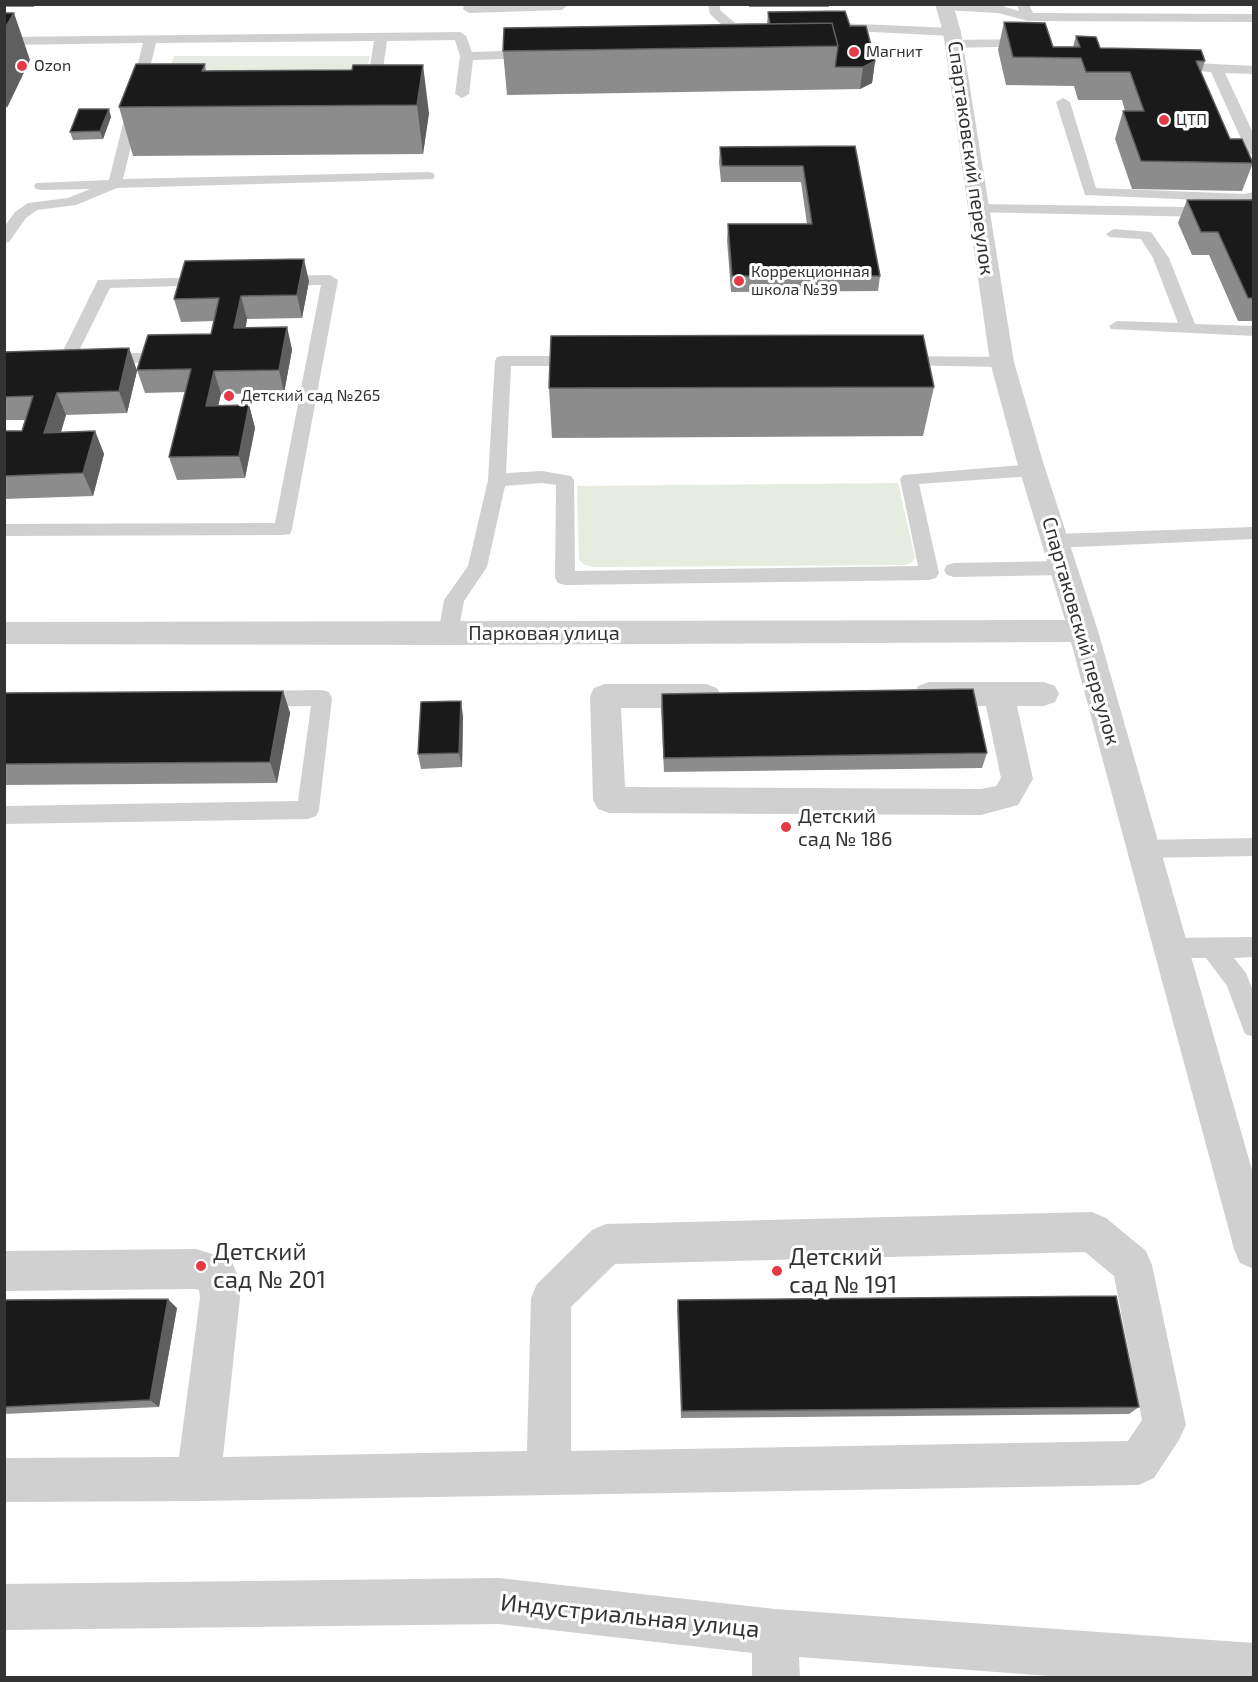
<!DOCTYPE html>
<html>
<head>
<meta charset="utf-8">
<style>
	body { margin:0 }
	#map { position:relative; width:1258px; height:1682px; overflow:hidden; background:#fff; font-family:"Exo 2",sans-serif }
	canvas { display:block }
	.frame { position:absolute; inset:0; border:6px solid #333; pointer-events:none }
</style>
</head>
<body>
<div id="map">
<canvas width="1258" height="1682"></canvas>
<div class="frame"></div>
</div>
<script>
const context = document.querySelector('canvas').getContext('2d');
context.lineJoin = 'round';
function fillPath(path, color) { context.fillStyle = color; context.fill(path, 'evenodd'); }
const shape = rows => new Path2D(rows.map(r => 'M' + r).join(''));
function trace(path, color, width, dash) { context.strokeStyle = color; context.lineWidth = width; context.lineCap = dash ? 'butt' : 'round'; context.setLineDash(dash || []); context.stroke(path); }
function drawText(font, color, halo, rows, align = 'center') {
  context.font = font + ' "Exo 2",sans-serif'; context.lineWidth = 6; context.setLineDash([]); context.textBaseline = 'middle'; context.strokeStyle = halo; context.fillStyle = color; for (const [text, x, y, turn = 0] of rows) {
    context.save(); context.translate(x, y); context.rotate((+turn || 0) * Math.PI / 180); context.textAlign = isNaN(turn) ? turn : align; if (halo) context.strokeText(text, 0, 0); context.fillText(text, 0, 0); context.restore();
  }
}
fillPath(shape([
	[174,56,370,56,366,72,169,71],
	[898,483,915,558,911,563,905,565,595,567,585,565,579,560,577,486]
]), '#e6ecdf');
fillPath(shape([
	[464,4,475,5,569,4,562,10,469,13,463,9,464,4],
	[708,4,720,4,720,10,735,23,759,23,765,27,759,31,727,30,710,14,708,4],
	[939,4,999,5,1019,11,1017,4,1029,4,1033,13,1254,14,1254,22,1028,21,998,13,944,10,940,9,939,4],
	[837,23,952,28,958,32,952,36,832,30,831,27,837,23],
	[460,32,466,36,472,52,533,50,540,54,533,58,473,60,469,94,462,98,455,94,460,56,455,40,387,41,381,82,374,86,362,86,355,82,357,79,368,78,374,41,156,43,123,179,428,172,433,173,435,176,433,179,117,188,76,205,37,210,26,218,9,242,4,243,4,227,15,212,28,203,68,198,90,189,41,190,36,189,34,186,36,183,109,180,143,43,4,45,4,37,460,32],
	[1030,39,1037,43,1035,46,953,48,946,44,953,40,1030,39],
	[1174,62,1254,66,1254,74,1225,73,1254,135,1254,156,1247,152,1211,72,1169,69,1167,66,1174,62],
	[1063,98,1070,102,1096,188,1245,194,1254,192,1254,201,1245,202,1085,195,1056,102,1063,98],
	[977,204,1254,208,1254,218,972,212,969,209,977,204],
	[1114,229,1151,232,1169,258,1195,324,1254,326,1254,336,1111,329,1109,326,1117,321,1178,323,1153,258,1141,239,1109,237,1106,234,1114,229],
	[330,275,338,280,292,529,290,534,283,535,4,536,4,524,275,523,321,285,279,286,271,281,279,276,330,275],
	[210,277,218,282,216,285,110,288,73,363,61,363,59,359,98,280,210,277],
	[102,353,143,353,149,354,151,358,149,362,143,363,96,362,94,358,96,354,102,353],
	[503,356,581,356,587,357,589,361,587,365,581,366,511,366,506,473,542,471,571,476,574,480,575,571,918,566,900,479,903,475,1033,464,1039,466,1042,470,1039,474,1033,476,919,484,939,573,936,578,929,580,565,585,558,583,555,578,556,485,542,483,505,486,487,567,464,601,458,634,455,639,448,641,441,639,438,634,444,600,468,566,488,480,495,361,497,357,503,356],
	[899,356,1002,357,1008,358,1010,362,1008,366,1002,367,893,365,891,361,893,357,899,356],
	[1254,527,1254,539,1055,548,1048,546,1046,541,1048,536,1055,534,1254,527],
	[1063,561,1070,563,1073,568,1070,573,1063,575,954,577,947,575,944,570,947,565,954,563,1063,561],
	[322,690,329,692,332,698,319,810,316,816,308,819,4,824,4,806,298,801,311,706,254,707,247,705,244,699,247,693,254,691,322,690],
	[1254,838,1254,856,1144,858,1136,856,1133,849,1136,842,1144,840,1254,838],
	[1254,937,1254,957,1234,958,1246,973,1254,993,1254,1037,1245,1034,1227,986,1206,958,1170,958,1162,955,1158,948,1162,941,1170,938,1254,937]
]), '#d0d0d0');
fillPath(shape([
	[929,682,1044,682,1055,686,1059,694,1055,702,1044,706,1017,706,1033,779,1018,805,981,815,609,813,598,809,593,800,590,696,594,688,605,684,706,684,717,688,721,696,717,704,706,708,621,708,625,787,981,789,996,786,1001,778,986,706,929,706,918,702,914,694,918,686,929,682],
	[1092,1212,1106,1218,1146,1251,1152,1265,1186,1425,1179,1440,1154,1478,1139,1485,198,1501,4,1502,4,1458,179,1457,200,1298,199,1290,196,1289,4,1291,4,1251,196,1249,231,1260,237,1274,240,1298,223,1457,527,1451,531,1298,537,1284,592,1230,606,1224,1092,1212],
	[1085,1252,1114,1276,1142,1420,1128,1441,571,1451,571,1307,615,1264,1085,1252]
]), '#d0d0d0');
fillPath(shape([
	[935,4,953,4,961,32,1014,362,1043,462,1098,631,1254,1177,1254,1269,1240,1263,1234,1249,1071,642,448,645,4,644,4,622,1065,620,1017,462,990,362,943,32,935,4],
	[499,1578,775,1609,1254,1643,1254,1678,1075,1678,799,1657,800,1678,752,1678,752,1653,499,1624,4,1630,4,1584,499,1578]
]), '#d0d0d0');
fillPath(shape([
	[4,4,36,4,34,7,4,7],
	[494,4,533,4,533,5,494,6],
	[749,4,829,4,829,7,749,7],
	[768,12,850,26,875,61,872,83,860,89,507,95,503,51,767,24],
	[1004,22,1053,47,1073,47,1076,36,1100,48,1205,61,1201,73,1230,139,1253,163,1242,191,1132,189,1115,139,1123,111,1125,111,1122,100,1078,100,1074,86,1006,85,998,50],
	[205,64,206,71,352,70,353,65,429,113,423,154,133,156,119,107],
	[111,117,103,139,73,140,70,132],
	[855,146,880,276,878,291,731,292,727,240,728,224,807,224,801,182,721,182,719,162,720,147],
	[1187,200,1254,200,1254,321,1238,321,1209,255,1192,255,1178,223],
	[309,281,302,318,247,319,246,327,287,327,292,350,284,393,221,394,218,405,249,405,255,428,245,478,177,480,169,457,185,392,145,393,137,370,211,334,214,321,181,322,174,299],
	[129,348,137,371,127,413,66,415,61,432,95,431,104,454,93,496,4,499,4,431,22,431,25,420,4,420,4,352],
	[934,387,923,436,552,438,549,388],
	[283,691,290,713,277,783,4,785,4,693],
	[662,694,987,753,982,768,664,772,661,709],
	[463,716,462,767,421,769,418,754],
	[4,1300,177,1308,159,1407,4,1414],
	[678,1300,1139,1407,1129,1414,681,1418,677,1309]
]), '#8c8c8c');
fillPath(shape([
	[14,13,30,60,7,108,4,101,4,30],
	[875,61,872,83,860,89,863,67],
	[423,65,429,113,423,154,417,105],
	[109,109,111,117,103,139,100,131],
	[304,259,309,281,302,318,297,295],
	[241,296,247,319,241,351,234,328],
	[287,327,292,350,284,393,279,370],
	[129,348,137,371,127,413,119,391],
	[214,371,221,394,213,428,206,406],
	[57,393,66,415,54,455,44,433],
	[249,405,255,428,245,478,239,456],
	[95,431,104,454,93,496,83,473],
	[283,691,290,713,277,783,270,762],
	[461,701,463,716,462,767,459,753],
	[168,1299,177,1308,159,1407,150,1400]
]), '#5f5f5f');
const building = shape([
	[845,11,850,26,866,26,875,61,863,67,835,67,838,46,832,23,770,24,768,12,845,11],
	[4,13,14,13,4,30,4,13],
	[1004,22,1045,23,1053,47,1080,47,1076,36,1096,37,1100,48,1201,50,1205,61,1196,61,1230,139,1242,139,1253,163,1141,161,1123,111,1144,111,1130,72,1086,72,1081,58,1013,57,1004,22],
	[832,23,838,46,503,51,504,28,832,23],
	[136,64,205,64,202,71,352,70,353,65,423,65,417,105,119,107,136,64],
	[79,109,109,109,100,131,70,132,79,109],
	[855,146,880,276,732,276,728,224,812,224,803,166,722,166,720,147,855,146],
	[1187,200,1254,200,1254,298,1248,298,1218,232,1201,232,1187,200],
	[304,259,297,295,241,296,234,328,287,327,279,370,214,371,206,406,249,405,239,456,169,457,191,369,137,370,148,335,211,334,219,298,174,299,185,261,304,259],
	[923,335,934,387,549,388,551,336,923,335],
	[129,348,119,391,57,393,44,433,95,431,83,473,4,476,4,431,22,431,33,396,4,397,4,352,129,348],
	[973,689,987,753,664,758,662,694,973,689],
	[283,691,270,762,4,764,4,693,283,691],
	[461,701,459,753,418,754,421,702,461,701],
	[1116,1296,1139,1407,682,1411,678,1300,1116,1296],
	[168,1299,150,1400,4,1407,4,1300,168,1299]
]);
fillPath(building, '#1a1a1a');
trace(building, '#5f5f5f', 1.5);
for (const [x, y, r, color] of [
	[854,52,6,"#e63946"],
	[22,66,6,"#e63946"],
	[1164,120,6,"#e63946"],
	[739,281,6,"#e63946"],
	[229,396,6,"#e63946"],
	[786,827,6,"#e63946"],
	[201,1266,6,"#e63946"],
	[777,1271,6,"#e63946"]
]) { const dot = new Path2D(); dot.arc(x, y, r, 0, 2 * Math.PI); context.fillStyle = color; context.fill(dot); trace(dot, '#fff', 2); }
drawText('16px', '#333', '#fff', [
	["Магнит",866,52],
	["Ozon",34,66],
	["ЦТП",1176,120],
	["Коррекционная",751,272],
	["школа №39",751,290],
	["Детский сад №265",241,396]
], 'left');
drawText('20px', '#333', '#fff', [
	["Спартаковский переулок",971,158,82],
	["Спартаковский переулок",1081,631,74],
	["Парковая улица",544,633]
]);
drawText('20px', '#333', '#fff', [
	["Детский",798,816],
	["сад № 186",798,839]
], 'left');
drawText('24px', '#333', '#fff', [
	["Детский",213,1252],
	["сад № 201",213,1280],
	["Детский",789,1257],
	["сад № 191",789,1285]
], 'left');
drawText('24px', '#333', '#fff', [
	["Индустриальная улица",630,1616,6]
]);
</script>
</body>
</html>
